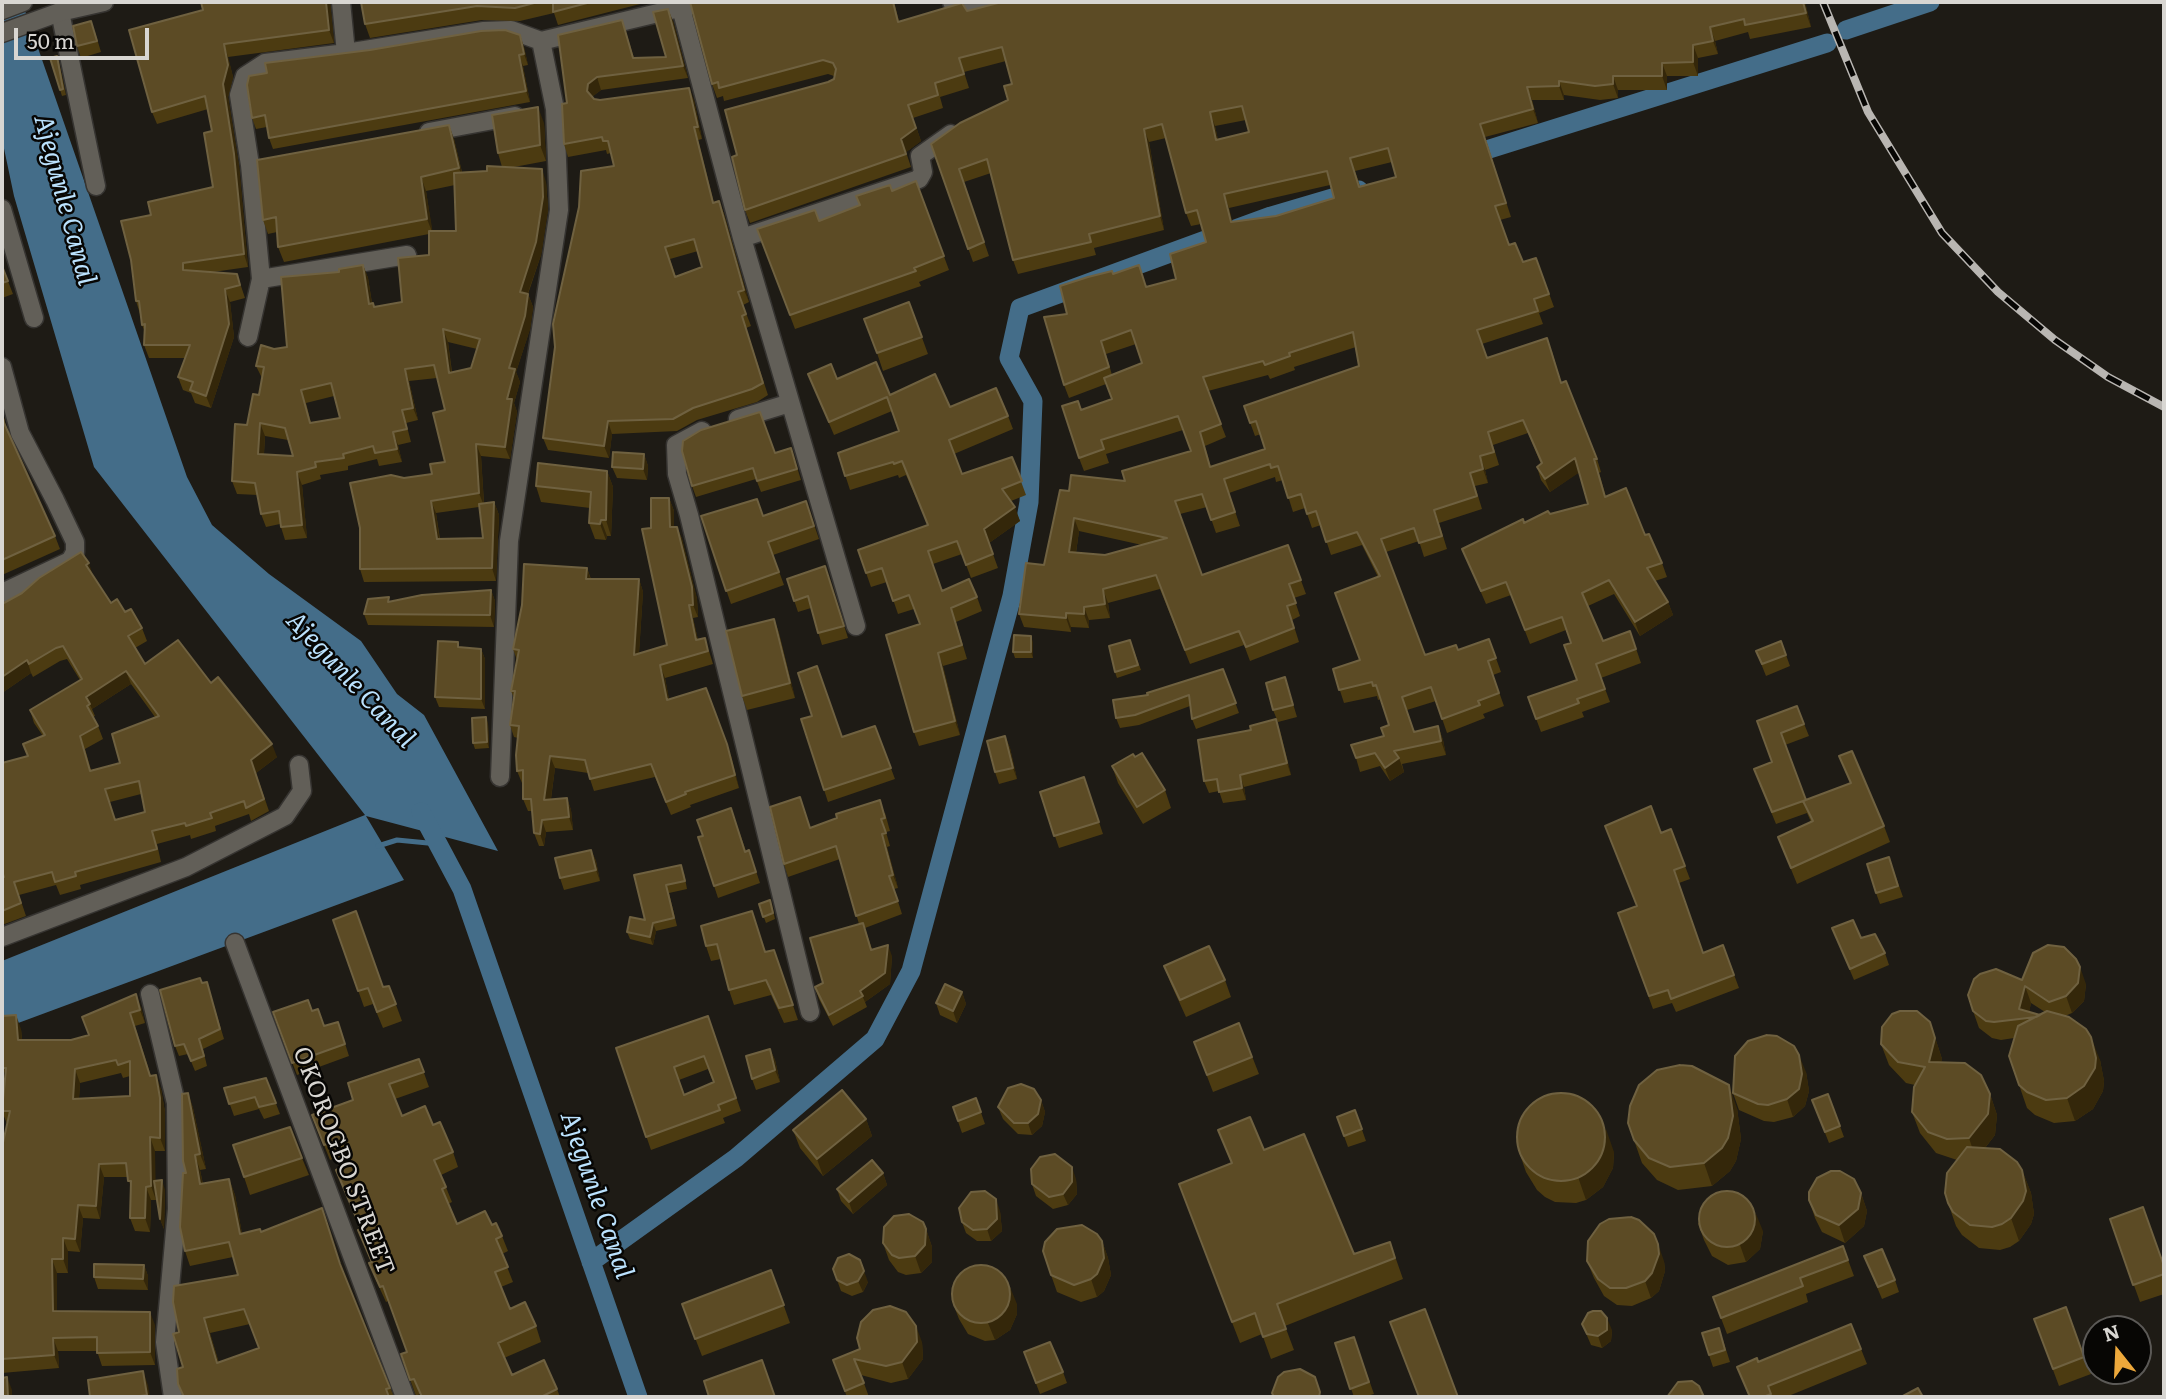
<!DOCTYPE html>
<html>
<head>
<meta charset="utf-8">
<style>
	body { margin:0 }
	#map { position:relative; width:2166px; height:1399px; overflow:hidden; background:#1e1b15; font-family:Literata,serif }
	canvas { display:block }
	.frame { position:absolute; inset:0; border:4px solid #d8d6d2; pointer-events:none }
	.north { position:absolute; left:2082px; top:1315px; width:70px; height:70px; box-sizing:border-box; background:#070604; border:2px solid #5b5956; border-radius:50%; rotate:342deg; font-size:19px; font-weight:700; line-height:28px; text-align:center; color:#d8d6d2 }
	.north::after { content:''; display:block; margin:auto; width:24px; height:32px; background:#eda83b; clip-path:polygon(50% 0,100% 100%,50% 72%,0 100%) }
	.scale { position:absolute; left:14px; top:28px; width:135px; height:32px; box-sizing:border-box; border:4px solid #d8d6d2; border-top:0; padding-left:9px; font-size:21px; line-height:24px; white-space:nowrap; color:#d8d6d2; -webkit-text-stroke:5px #070604; paint-order:stroke }
</style>
</head>
<body>
<div id="map">
<canvas width="2166" height="1399"></canvas>
<div class="frame"></div>
<div class="north">N</div>
<div class="scale">50 m</div>
</div>
<script>
const context = document.querySelector('canvas').getContext('2d');
context.lineJoin = 'round';
function fillPath(path, color) { context.fillStyle = color; context.fill(path, 'evenodd'); }
const shape = rows => new Path2D(rows.map(r => 'M' + r).join(''));
function trace(path, color, width, dash) { context.strokeStyle = color; context.lineWidth = width; context.lineCap = dash ? 'butt' : 'round'; context.setLineDash(dash || []); context.stroke(path); }
function drawText(font, color, halo, rows, align = 'center') {
  context.font = font + ' Literata,serif'; context.lineWidth = 5; context.setLineDash([]); context.textBaseline = 'middle'; context.strokeStyle = halo; context.fillStyle = color; for (const [text, x, y, turn = 0] of rows) {
    context.save(); context.translate(x, y); context.rotate((+turn || 0) * Math.PI / 180); context.textAlign = isNaN(turn) ? turn : align; if (halo) context.strokeText(text, 0, 0); context.fillText(text, 0, 0); context.restore();
  }
}
fillPath(shape([
	[2,2,22,2,187,477,212,525,269,574,361,641,397,694,424,715,498,851,366,816,404,880,2,1029,2,961,365,815,94,467,14,196,2,139]
]), '#446d89');
trace(shape([
	[378,846,397,840,438,844]
]), '#446d89', 5);
trace(shape([
	[1846,30,1930,2],
	[1464,157,1827,43],
	[421,812,462,889,638,1397],
	[591,1262,736,1158,875,1039,911,971,1012,596,1029,502,1033,401,1009,358,1020,308,1271,216,1359,190]
]), '#446d89', 19);
const minor = shape([
	[952,2,971,6,1000,2],
	[681,8,742,238,856,626],
	[60,12,96,186],
	[346,53,484,31,511,30,541,41,704,2],
	[429,132,515,116],
	[2,209,34,318],
	[742,238,919,179,923,172,920,156,951,134],
	[261,279,407,255],
	[248,337,261,279,250,165,239,95,245,76,265,63,346,53,341,2],
	[2,367,20,433,55,500,75,542,75,552,70,561,2,593],
	[738,419,790,403],
	[702,431,676,445,677,474,689,515,810,1012],
	[500,777,509,541,559,210,555,109,541,41],
	[2,937,186,867,285,816,302,791,299,765],
	[235,943,405,1397],
	[150,994,176,1103,177,1209,165,1342,173,1397]
]);
const secondary = shape([
	[2,10,23,2],
	[2,33,60,12,104,2]
]);
trace(minor, '#363431', 21);
trace(secondary, '#363431', 21);
trace(minor, '#625f58', 18);
trace(secondary, '#625f58', 18);
const rail = shape([
	[1823,2,1868,112,1942,233,1998,292,2055,340,2108,377,2164,407]
]);
trace(rail, '#b9b6b2', 8);
trace(rail, '#070604', 5, [16]);
fillPath(shape([
	[201,2,330,2,334,43,228,57,233,77,228,97,239,166,248,267,213,272,237,274,245,298,230,302,234,337,211,408,195,403,191,393,183,390,178,377,185,358,149,358,144,345,145,332,142,325,140,314,136,301,151,215,213,187,212,131,208,109,157,124,152,112,203,10],
	[361,2,648,2,558,25,554,13,520,21,482,20,370,38,365,24],
	[692,2,894,2,899,21,967,11,1805,2,1811,27,1750,39,1748,32,1715,41,1718,54,1698,58,1698,76,1667,76,1667,90,1618,90,1618,98,1600,100,1564,95,1564,100,1532,100,1538,123,1485,137,1511,217,1500,220,1509,245,1523,262,1536,258,1554,307,1539,313,1543,324,1482,344,1487,358,1552,351,1561,383,1597,459,1601,472,1599,473,1606,497,1645,535,1662,563,1667,577,1655,581,1668,602,1673,615,1640,636,1614,594,1588,606,1603,641,1630,631,1641,663,1601,678,1610,702,1582,712,1584,717,1541,732,1528,697,1577,680,1571,643,1566,630,1530,644,1511,595,1486,604,1462,549,1524,523,1588,504,1579,472,1550,492,1541,480,1537,467,1541,464,1528,433,1493,445,1499,465,1485,470,1488,483,1475,486,1482,509,1439,523,1447,549,1424,557,1419,541,1386,552,1425,655,1458,650,1489,639,1501,672,1493,675,1504,706,1483,714,1485,718,1447,733,1436,701,1407,710,1414,732,1438,726,1443,740,1446,755,1402,764,1404,772,1390,781,1380,766,1360,772,1356,758,1384,736,1389,725,1381,699,1378,700,1377,696,1344,703,1333,669,1360,660,1378,577,1362,545,1331,555,1321,525,1312,528,1305,508,1293,512,1283,480,1276,482,1275,477,1229,493,1240,526,1216,533,1207,507,1180,514,1202,575,1288,545,1306,594,1294,598,1300,616,1292,620,1299,642,1250,661,1244,645,1190,664,1160,589,1108,603,1110,618,1089,620,1089,628,1071,627,1071,632,1024,627,1019,614,1044,565,1069,491,1125,481,1191,451,1183,430,1106,454,1109,463,1084,471,1079,458,1081,410,1112,399,1106,384,1069,398,1064,385,1067,314,1113,273,1147,287,1176,279,1206,242,1201,224,1191,226,1186,213,1166,138,1149,142,1164,230,1094,248,1096,255,1018,274,1013,260,991,173,964,182,989,256,973,262,931,144,1008,100,1012,84,1006,61,964,72,969,88,940,97,943,108,913,118,921,141,906,152,911,167,750,223,745,210,737,155,834,79,834,76,828,74,724,101,723,96,717,98,712,84],
	[1246,120,1249,132,1218,140,1215,126],
	[1392,162,1396,177,1360,186,1355,171],
	[1330,185,1334,198,1276,216,1232,222,1229,208],
	[1136,344,1142,363,1112,375,1106,354],
	[1356,347,1359,366,1244,406,1255,436,1261,434,1265,449,1211,467,1205,446,1226,437,1208,391,1268,375,1270,379,1295,370,1294,367],
	[1079,531,1142,545,1105,555,1076,553],
	[673,21,688,78,601,90,593,96,593,98,594,99,600,100,694,100,702,139,698,140,714,203,719,201,724,214,749,302,743,305,751,326,746,328,768,395,757,402,697,420,677,431,612,434,609,458,548,450,543,438,614,166,611,153,607,154,606,150,568,157,564,144,567,103,626,32,634,58,666,57],
	[698,251,702,267,676,277,670,259],
	[95,32,101,52,81,58,77,46],
	[524,47,528,65,523,66,530,102,273,149,269,138,267,127,256,129,252,118],
	[50,58,59,62,66,95,62,96],
	[544,123,546,161,514,167,546,182,548,209,541,255,528,294,533,307,530,329,516,372,520,382,514,403,517,412,510,459,481,456,484,503,494,502,499,515,496,581,364,582,360,569,404,478,432,474,445,462,445,410,437,378,409,381,418,420,406,423,411,442,398,445,402,462,379,466,377,459,348,466,348,470,320,475,321,479,302,485,307,538,285,540,280,524,266,527,261,514,258,495,237,494,232,481,247,425,259,395,262,378,256,366,274,349,287,347,339,272,363,265,368,278,372,303,375,307,402,302,429,255,429,234,284,262,278,247,277,232,268,234,263,220,454,139,462,172,487,171,502,167,498,153],
	[455,185,456,231,432,231,426,191],
	[448,342,477,349,471,368,452,372],
	[334,396,340,418,311,423,306,403],
	[265,436,288,440,293,456,264,454],
	[479,507,483,538,440,539,436,513],
	[916,181,949,270,919,282,921,286,795,329,757,229,819,221,860,205],
	[2,266,13,294,2,298],
	[909,302,928,354,883,371,877,353],
	[808,374,837,379,890,395,950,407,1008,416,1013,429,954,454,962,474,1012,457,1026,495,1011,501,1020,521,989,543,998,568,971,578,962,554,933,564,942,590,977,597,982,611,956,622,967,659,943,666,960,735,919,746,914,732,920,624,914,609,898,614,887,582,871,587,858,550,928,525,906,475,899,478,898,475,850,490,838,453,899,431,892,411,834,435],
	[2,409,7,430,55,536,60,549,2,575],
	[791,448,801,480,761,492,756,479,696,497,692,486,775,453],
	[644,454,648,466,647,480,617,478,612,467],
	[607,471,613,487,611,536,607,536,606,540,595,539,589,523,590,508,541,502,536,486],
	[669,498,674,511,674,527,677,527,682,539,697,599,698,617,693,618,698,640,709,651,713,664,665,678,669,700,731,756,739,788,690,805,691,807,671,815,655,777,594,791,588,773,555,768,551,799,567,798,571,810,573,830,546,832,544,846,539,846,534,833,532,811,528,811,523,799,523,783,522,783,517,771,518,738,514,737,510,725,514,698,511,691,517,660,513,649,587,568,591,579,639,579,643,592,639,653,667,645,651,528],
	[806,501,819,539,773,555,784,585,731,604,701,516,763,516],
	[93,576,111,603,125,612,142,628,147,641,135,648,145,664,211,683,277,757,256,773,269,811,251,821,249,814,215,826,216,831,191,839,190,835,157,844,161,862,80,885,81,889,60,895,56,885,19,895,26,916,2,925,2,878,4,877,3,811,28,756,43,736,34,723,30,710,80,680,67,659,60,661,33,677,31,673,2,693,2,604],
	[131,684,155,717,120,763,91,770,85,749,103,739,98,726,93,717,95,716,92,709],
	[141,794,145,812,115,820,110,802],
	[829,578,848,638,822,645,811,608,798,612,787,579],
	[491,590,495,601,494,627,368,625,364,614],
	[774,619,779,633,795,698,747,710,742,696],
	[1130,640,1141,670,1117,678,1115,672],
	[1781,641,1790,666,1766,676,1756,651],
	[1033,642,1033,658,1015,658,1013,652],
	[460,647,481,649,485,659,485,709,439,707,435,697],
	[1223,669,1239,713,1196,729,1192,719,1190,706,1139,725,1120,728,1116,718,1148,695],
	[1285,677,1297,717,1278,722,1273,710],
	[1797,706,1809,736,1785,745,1806,800,1850,783,1839,756,1884,826,1890,842,1797,884,1778,837,1811,822,1807,813,1776,824,1758,780,1772,762,1757,721],
	[801,719,842,737,875,726,895,779,828,802],
	[1276,719,1280,731,1291,775,1244,787,1246,800,1223,803,1219,791,1209,793,1204,781],
	[488,723,489,748,475,749,473,743],
	[1005,736,1010,748,1017,779,999,784,995,772],
	[1112,766,1165,790,1171,808,1143,824,1118,783],
	[1084,777,1103,834,1059,848,1040,792],
	[731,808,746,851,749,850,760,883,718,898,698,837,703,836],
	[885,813,890,831,886,832,890,846,887,847,898,888,894,889,902,914,865,928,872,949,892,956,890,984,865,1002,867,1007,833,1026,819,999,815,987,823,983,859,924,840,859,788,877,784,864,810,828],
	[1661,833,1685,866,1690,879,1679,883,1703,953,1723,945,1739,988,1676,1012,1672,1003,1653,1009,1618,913,1637,906],
	[591,850,596,861,600,881,564,890,560,878],
	[1889,857,1903,897,1880,904,1876,893],
	[684,873,687,889,669,893,677,926,656,931,653,945,630,939,627,932,645,920,634,875],
	[759,904,772,906,775,919,766,923],
	[333,920,384,987,389,986,402,1021,383,1028,373,1004,364,1007],
	[701,926,765,952,774,950,798,1020,784,1023,771,995,734,1005,729,990,721,959,711,961,706,946],
	[1832,928,1861,938,1885,953,1889,965,1854,980],
	[1164,966,1225,980,1231,997,1186,1017,1171,984],
	[2022,980,2086,984,2084,1001,2072,1013,2065,1016,2100,1060,2104,1081,2103,1091,2093,1109,2075,1121,2054,1123,2035,1115,2027,1108,2009,1056,2014,1038,2001,1040,1992,1038,1979,1028,1973,1011],
	[2031,1003,2045,1012,2040,1015,2029,1012],
	[202,983,210,992,224,1039,203,1049,207,1066,195,1071,188,1054,179,1056,175,1046],
	[962,992,966,1004,957,1023,940,1015,936,1003],
	[141,1007,145,1023,135,1026,151,1076,161,1089,165,1112,165,1151,155,1151,155,1181,165,1190,164,1229,160,1219,156,1192,156,1200,151,1200,150,1232,135,1231,130,1218,131,1188,128,1177,104,1177,100,1219,83,1218,80,1252,68,1251,68,1273,57,1273,57,1311,155,1325,155,1365,102,1366,97,1351,58,1351,59,1368,2,1373,2,1147,7,1124,2,1111,5,1074,3,1068,21,1029,22,1040,71,1040,89,1035,82,1017],
	[121,1073,123,1078,130,1076,130,1096,79,1099,80,1083],
	[312,1011,324,1026,342,1034,349,1056,297,1075,273,1012],
	[708,1016,741,1111,723,1118,725,1123,651,1150,616,1048],
	[708,1069,713,1082,684,1095,679,1080],
	[1930,1022,1942,1059,1941,1062,1990,1094,1997,1115,1995,1135,1985,1148,2022,1170,2031,1193,2034,1214,2031,1224,2019,1241,2010,1247,2000,1250,1979,1248,1962,1235,1956,1226,1948,1203,1957,1160,1936,1153,1920,1133,1912,1112,1915,1085,1906,1083,1889,1065,1881,1044],
	[1239,1023,1259,1074,1213,1092,1194,1042],
	[770,1049,775,1060,780,1082,756,1090,752,1079],
	[419,1059,429,1087,395,1099,402,1116,433,1125,453,1152,458,1167,441,1175,452,1202,448,1204,457,1224,492,1225,502,1236,508,1251,502,1254,513,1282,501,1287,510,1309,536,1326,541,1342,504,1358,512,1375,557,1389,560,1397,421,1397,420,1394,416,1396,401,1354,407,1352,388,1301,386,1302,375,1278,369,1263,371,1262,358,1230,360,1229,336,1170,340,1168,335,1158,330,1160,312,1115,353,1100],
	[1806,1072,1809,1091,1805,1106,1793,1117,1774,1122,1764,1121,1739,1110,1733,1093],
	[266,1078,280,1114,264,1119,259,1109,234,1116,224,1088],
	[188,1093,193,1108,206,1169,200,1170,203,1184,229,1179,235,1195,242,1234,261,1232,343,1271,394,1397,183,1397,183,1367,179,1332,238,1275,233,1257,190,1266,185,1251],
	[250,1324,259,1348,219,1363,210,1333],
	[1828,1094,1844,1137,1829,1143,1812,1100],
	[976,1098,985,1124,962,1133,953,1107],
	[1041,1100,1045,1112,1042,1126,1032,1135,1018,1134,1003,1119,998,1107],
	[1737,1108,1741,1139,1736,1161,1730,1171,1712,1186,1678,1190,1657,1180,1642,1163,1628,1123],
	[1355,1110,1366,1141,1348,1147,1337,1117],
	[866,1119,872,1136,823,1176,800,1148,793,1130],
	[1218,1130,1264,1150,1354,1254,1390,1242,1403,1279,1285,1326,1294,1350,1271,1359,1262,1334,1240,1343,1187,1206,1231,1163],
	[1518,1149,1614,1152,1613,1168,1603,1187,1586,1200,1576,1203,1555,1202,1545,1197,1537,1190,1526,1172],
	[302,1158,309,1175,250,1195,244,1177],
	[883,1173,887,1185,853,1214,841,1201,837,1189],
	[1076,1179,1077,1194,1068,1205,1053,1209,1036,1196,1032,1184],
	[1861,1193,1867,1211,1864,1226,1845,1243,1822,1232,1815,1218,1809,1200],
	[1000,1211,1002,1231,991,1241,977,1241,966,1233,962,1222],
	[2110,1219,2164,1266,2164,1294,2140,1302],
	[1698,1223,1763,1231,1760,1249,1746,1262,1728,1265,1712,1256,1704,1240],
	[926,1229,932,1247,932,1262,921,1273,906,1275,898,1272,889,1260,883,1243],
	[1102,1241,1108,1258,1111,1275,1104,1291,1097,1297,1081,1302,1057,1292,1051,1275],
	[1843,1246,1854,1276,1806,1294,1808,1302,1727,1334,1713,1297],
	[1864,1256,1895,1280,1899,1292,1882,1299],
	[1587,1261,1664,1261,1665,1271,1659,1291,1651,1298,1632,1306,1617,1305,1604,1296,1594,1278],
	[144,1265,148,1276,148,1290,98,1289,94,1277],
	[833,1269,868,1282,863,1292,852,1296,841,1291],
	[771,1270,790,1323,702,1356,682,1304],
	[952,1301,1017,1304,1017,1314,1010,1330,995,1340,985,1341,968,1334,959,1319],
	[2066,1307,2091,1374,2059,1386,2034,1319],
	[1582,1324,1612,1330,1611,1341,1602,1348,1591,1345],
	[1851,1324,1867,1364,1786,1397,1749,1397,1737,1367,1758,1362],
	[1354,1337,1374,1394,1363,1397,1354,1397,1335,1343],
	[1723,1340,1730,1362,1713,1367,1709,1355],
	[922,1342,923,1359,908,1379,891,1383,861,1375,869,1397,847,1397,833,1360],
	[1024,1352,1063,1372,1067,1383,1040,1394]
]), '#4c3b11');
fillPath(shape([
	[326,2,330,2,334,43,329,30],
	[1803,2,1805,2,1811,27,1806,13],
	[668,9,673,21,688,78,683,66],
	[1710,27,1715,41,1718,54,1713,41],
	[520,35,524,47,528,65,524,54],
	[224,44,228,57,233,77,228,97,239,166,248,267,244,254,223,84],
	[1693,45,1698,58,1698,76,1693,62],
	[519,55,523,66,530,102,526,91],
	[1662,63,1667,76,1667,90,1662,76],
	[1613,76,1618,90,1618,98,1613,84],
	[597,77,601,90,593,96,592,103,587,91,588,84],
	[1559,81,1564,95,1564,100,1559,86],
	[1527,87,1532,100,1538,123,1533,109],
	[689,88,694,100,702,139,698,127],
	[908,105,921,141,905,153,901,139],
	[538,107,544,123,546,161,540,145],
	[1210,112,1215,126,1221,154,1216,140],
	[449,125,454,139,464,182,459,168],
	[694,127,698,140,717,216,713,203],
	[1144,129,1149,142,1164,230,1160,216],
	[542,169,546,182,548,209,541,255,524,304,520,292],
	[421,177,426,191,433,234,427,219],
	[1224,194,1229,208,1236,235,1231,222],
	[719,201,724,214,749,302,744,290],
	[363,265,368,278,374,317,369,304],
	[225,289,230,302,234,337,211,408,206,396],
	[528,294,533,307,530,329,516,372,520,382,514,403,517,412,510,459,505,447,509,368],
	[443,329,448,342,453,385,449,373],
	[405,369,409,381,418,420,413,408],
	[608,421,612,434,609,458,604,446],
	[260,423,265,436,263,466,258,454],
	[393,432,398,445,402,462,397,449],
	[476,444,481,456,484,506,479,493],
	[644,454,648,466,647,480,643,469],
	[1480,456,1485,470,1488,483,1483,469],
	[1575,458,1580,472,1550,492,1545,479],
	[607,471,613,487,611,536,606,520],
	[297,472,302,485,307,538,302,525],
	[669,498,674,511,674,540,670,527],
	[431,501,436,513,441,552,437,539],
	[494,502,499,515,496,581,492,568],
	[1015,507,1020,521,989,543,984,529],
	[1074,518,1079,531,1074,566,1069,552],
	[601,520,607,536,606,540,600,524],
	[677,527,682,539,697,599,698,617,693,605],
	[89,563,93,576,86,565],
	[587,568,591,581,586,579],
	[639,579,643,592,638,668,634,655],
	[1103,589,1108,603,1110,618,1105,604],
	[491,590,495,601,494,627,490,615],
	[1668,602,1673,615,1640,636,1635,622],
	[689,605,693,618,701,653,696,640],
	[1084,607,1089,620,1089,628,1084,614],
	[1066,613,1071,627,1071,632,1066,618],
	[774,619,779,633,795,698,790,683],
	[1031,636,1033,642,1033,658,1031,652],
	[481,649,485,659,485,709,481,699],
	[938,653,943,666,960,735,955,721],
	[27,660,31,673,2,693,2,677],
	[660,665,665,678,672,713,667,700],
	[126,671,131,684,92,709,86,697],
	[486,717,488,723,489,748,487,742],
	[1276,719,1280,731,1291,775,1287,763],
	[1438,726,1443,740,1446,755,1441,741],
	[1005,736,1010,748,1017,779,1013,768],
	[272,744,277,757,256,773,269,811,251,760],
	[727,744,731,756,739,788,735,775],
	[550,756,555,768,549,812,544,800],
	[1399,758,1404,772,1390,781,1385,768],
	[1240,775,1244,787,1246,800,1242,788],
	[567,798,571,810,573,830,569,817],
	[542,820,546,832,544,846,540,834],
	[882,834,887,847,898,888,893,875],
	[591,850,596,861,600,881,596,870],
	[653,923,656,931,653,945,650,937],
	[888,945,892,956,890,984,865,1002,860,991],
	[2080,967,2086,984,2084,1001,2072,1013,2066,996],
	[2025,986,2031,1003,2028,1018,2019,1009],
	[962,992,966,1004,957,1023,953,1011],
	[136,994,141,1007,145,1023,140,1010],
	[16,1015,21,1029,23,1053,18,1040],
	[1930,1022,1942,1059,1937,1083,1929,1062],
	[2091,1037,2100,1060,2104,1081,2103,1091,2093,1109,2075,1121,2067,1098],
	[770,1049,775,1060,780,1082,775,1070],
	[1799,1055,1806,1072,1809,1091,1805,1106,1793,1117,1787,1099],
	[75,1069,80,1083,78,1113,73,1099],
	[156,1075,161,1089,165,1112,165,1151,160,1138],
	[1729,1085,1737,1108,1741,1139,1736,1161,1730,1171,1712,1186,1704,1163],
	[188,1093,193,1108,206,1169,200,1154],
	[1990,1094,1997,1115,1995,1135,1976,1159,1969,1138],
	[1041,1100,1045,1112,1042,1126,1032,1135,1028,1123],
	[866,1119,872,1136,823,1176,817,1159],
	[1606,1129,1614,1152,1613,1168,1603,1187,1586,1200,1578,1177],
	[150,1137,155,1151,156,1200,151,1186],
	[195,1155,200,1170,206,1200,200,1184],
	[99,1164,104,1177,100,1219,96,1206],
	[1072,1167,1076,1179,1077,1194,1068,1205,1063,1194],
	[2022,1170,2031,1193,2034,1214,2031,1224,2019,1241,2011,1218],
	[883,1173,887,1185,853,1214,849,1202],
	[229,1179,235,1195,245,1250,240,1234],
	[162,1180,165,1190,164,1229,160,1219],
	[146,1187,151,1200,150,1232,145,1218],
	[1861,1193,1867,1211,1864,1226,1845,1243,1839,1225],
	[996,1199,1000,1211,1002,1231,991,1241,987,1229],
	[78,1205,83,1218,80,1252,75,1239],
	[1756,1214,1763,1231,1760,1249,1746,1262,1740,1245],
	[926,1229,932,1247,932,1262,921,1273,915,1256],
	[63,1238,68,1251,68,1273,63,1259],
	[1102,1241,1108,1258,1111,1275,1104,1291,1097,1297,1091,1279],
	[1658,1244,1664,1261,1665,1271,1659,1291,1651,1298,1645,1281],
	[52,1259,57,1273,57,1324,53,1311],
	[860,1260,868,1282,863,1292,858,1281],
	[144,1265,148,1276,148,1290,143,1279],
	[1010,1287,1017,1304,1017,1314,1010,1330,995,1340,988,1323],
	[150,1312,155,1325,155,1365,150,1352],
	[204,1318,210,1333,223,1379,217,1363],
	[1607,1318,1612,1330,1611,1341,1602,1348,1598,1336],
	[916,1326,922,1342,923,1359,908,1379,902,1362],
	[53,1338,58,1351,59,1368,54,1355],
	[143,1371,148,1385,150,1397,148,1397,147,1395],
	[7,1377,12,1390,12,1397,8,1397]
]), '#34270a');
const building = shape([
	[201,2,326,2,329,30,224,44,228,65,223,84,234,154,244,254,183,263,183,270,237,274,240,285,225,289,229,324,206,396,190,390,193,382,178,377,190,345,144,345,145,324,142,325,139,301,136,301,131,260,121,221,151,215,148,202,213,187,204,133,212,131,205,96,152,112,129,30,203,10,201,2],
	[361,2,538,2,515,8,477,6,365,24,361,2],
	[553,2,591,2,553,12,553,2],
	[690,2,893,2,898,22,962,3,967,11,1002,2,1803,2,1806,13,1745,25,1744,19,1710,27,1713,41,1693,45,1693,62,1662,63,1662,76,1613,76,1613,84,1595,86,1559,81,1559,86,1527,87,1533,109,1480,124,1506,203,1495,206,1509,245,1515,243,1523,262,1536,258,1549,294,1534,299,1538,311,1477,330,1487,358,1547,338,1561,383,1566,381,1597,459,1594,459,1605,497,1626,488,1645,535,1649,534,1662,563,1647,568,1668,602,1635,622,1609,580,1582,593,1603,641,1630,631,1636,649,1596,664,1605,689,1577,699,1579,703,1536,719,1528,697,1577,680,1564,645,1571,643,1562,617,1525,630,1506,582,1481,591,1462,549,1523,519,1524,523,1548,511,1550,514,1588,504,1575,458,1545,479,1537,467,1542,463,1523,420,1488,432,1494,452,1480,456,1483,469,1470,473,1477,496,1434,510,1442,536,1419,543,1414,528,1381,539,1425,655,1456,645,1458,650,1489,639,1496,658,1488,661,1499,693,1478,701,1480,705,1442,719,1431,687,1402,697,1414,732,1438,726,1441,741,1394,751,1399,758,1385,768,1375,753,1356,758,1351,745,1384,736,1381,728,1389,725,1376,685,1373,686,1372,682,1339,690,1333,669,1360,660,1335,593,1380,576,1357,532,1326,542,1316,511,1307,514,1301,494,1288,498,1278,466,1271,468,1270,464,1224,479,1235,512,1211,520,1202,494,1175,501,1202,575,1288,545,1301,580,1289,584,1296,603,1287,606,1294,628,1246,647,1239,631,1185,650,1156,575,1103,589,1105,604,1084,607,1084,614,1066,613,1066,618,1019,614,1026,563,1044,565,1060,490,1069,491,1071,475,1125,481,1122,471,1191,451,1178,416,1101,440,1104,449,1079,458,1062,406,1078,401,1081,410,1112,399,1104,378,1142,363,1131,330,1101,341,1109,367,1064,385,1044,317,1067,314,1060,286,1088,277,1112,271,1113,274,1139,265,1146,287,1176,279,1170,254,1206,242,1197,210,1186,213,1162,124,1144,129,1160,216,1089,234,1091,242,1013,260,987,159,959,169,984,242,968,249,931,144,960,123,1008,100,1004,86,1012,84,1002,47,959,58,964,74,935,83,938,95,908,105,916,128,901,139,906,154,745,210,732,157,737,155,725,110,828,82,834,79,836,69,833,63,823,60,719,88,718,82,712,84,690,2],
	[1242,106,1249,132,1216,140,1210,112,1242,106],
	[1388,148,1396,177,1359,187,1350,158,1388,148],
	[1327,171,1334,198,1276,216,1231,222,1224,194,1327,171],
	[1353,332,1359,366,1244,406,1250,423,1256,421,1265,449,1210,467,1200,432,1221,424,1203,377,1263,361,1265,365,1290,356,1289,353,1353,332],
	[1074,518,1167,538,1105,555,1069,552,1074,518],
	[668,9,683,66,597,77,588,84,587,91,594,99,600,100,689,88,698,127,694,127,713,203,719,201,744,290,738,292,746,314,742,316,763,383,752,389,693,408,673,419,608,421,604,446,543,438,555,347,553,324,579,207,581,171,614,166,608,141,603,141,602,137,564,144,562,104,567,103,558,35,622,20,633,58,666,57,653,12,668,9],
	[694,239,702,267,675,277,665,247,694,239],
	[91,21,97,41,77,46,73,26,91,21],
	[505,30,520,35,524,54,519,55,526,91,269,138,265,115,252,118,247,85,249,76,267,73,265,63,370,50,481,31,505,30],
	[57,56,63,89,60,90,50,58,57,56],
	[538,107,540,145,498,153,492,115,538,107],
	[449,125,459,168,421,177,427,219,278,247,276,217,263,220,257,160,449,125],
	[487,166,542,169,543,197,536,242,520,292,528,294,525,316,509,368,515,369,507,399,512,399,505,447,476,444,479,493,431,501,437,539,483,538,479,504,494,502,492,568,360,569,360,528,350,483,391,475,404,478,432,474,430,464,445,462,433,413,445,410,434,365,405,369,413,408,402,410,407,429,393,432,397,449,375,453,373,446,343,454,344,458,315,462,316,467,297,472,302,525,281,527,279,511,261,514,255,483,232,481,235,424,247,425,253,394,259,395,264,367,256,366,261,345,274,349,287,347,281,277,339,272,339,269,363,265,369,304,373,303,374,307,402,302,398,258,429,255,429,231,456,231,454,173,487,171,487,166],
	[443,329,480,339,471,368,449,373,443,329],
	[331,383,340,418,310,423,301,390,331,383],
	[260,423,285,428,293,456,258,454,260,423],
	[916,181,944,256,914,268,916,271,790,315,757,229,815,210,819,221,860,205,856,196,890,185,892,191,916,181],
	[2,266,8,281,2,283,2,266],
	[909,302,922,337,877,353,864,319,909,302],
	[876,362,890,395,935,374,950,407,996,388,1008,416,949,440,962,474,1012,457,1022,481,1002,489,1015,507,984,529,993,554,966,565,957,541,928,551,942,591,969,579,977,597,951,608,962,645,938,653,955,721,914,732,886,635,920,624,909,595,893,601,882,568,866,573,858,550,928,525,902,461,894,464,893,462,845,476,838,453,899,431,887,397,829,422,808,374,831,364,837,379,876,362],
	[760,412,775,453,791,448,797,469,757,481,753,468,692,486,682,451,683,441,701,430,760,412],
	[2,414,4,423,55,536,2,560,2,414],
	[613,452,644,454,643,469,612,467,613,452],
	[538,463,607,471,606,520,601,520,600,524,589,523,591,492,536,486,538,463],
	[651,498,669,498,670,527,677,527,692,587,693,605,689,605,696,640,705,638,708,651,660,665,667,700,706,688,727,744,735,775,685,792,686,794,666,802,651,764,590,779,585,760,550,756,544,800,567,798,569,817,542,820,540,834,534,833,531,799,523,799,523,770,517,771,516,755,519,726,510,725,515,691,511,691,519,650,513,649,522,605,524,564,587,568,586,579,639,579,634,655,667,645,642,529,651,528,651,498],
	[757,499,763,516,806,501,814,526,768,542,779,572,726,591,701,516,757,499],
	[81,552,89,563,86,565,111,603,117,599,125,612,131,609,142,628,128,636,145,664,178,640,211,683,218,677,272,744,251,760,264,799,246,808,244,801,210,813,212,818,186,826,185,823,152,831,157,849,75,872,76,876,55,882,52,872,14,882,21,903,2,911,2,878,4,877,2,871,2,812,3,811,2,808,2,763,28,756,23,744,45,735,30,710,82,679,63,646,56,648,29,664,27,660,2,677,2,604,22,593,39,578,81,552],
	[126,671,159,716,112,734,120,763,90,771,80,736,98,726,87,706,90,704,86,697,126,671],
	[139,781,145,812,115,820,105,789,139,781],
	[825,566,844,626,818,633,808,596,794,601,787,579,825,566],
	[491,590,490,615,364,614,368,599,389,597,388,602,422,595,491,590],
	[774,619,790,683,742,696,726,631,774,619],
	[1014,635,1031,636,1031,652,1013,652,1014,635],
	[1130,640,1138,665,1115,672,1109,646,1130,640],
	[438,641,458,642,458,647,481,649,481,699,435,697,438,641],
	[1781,641,1786,655,1762,664,1756,651,1781,641],
	[817,666,842,737,875,726,891,768,824,790,801,719,812,716,798,673,817,666],
	[1223,669,1236,703,1192,719,1189,695,1135,715,1116,718,1113,700,1148,695,1147,693,1223,669],
	[1285,677,1293,705,1273,710,1266,683,1285,677],
	[1797,706,1804,724,1781,733,1806,800,1772,812,1754,769,1772,762,1757,721,1797,706],
	[486,717,487,742,473,743,472,718,486,717],
	[1276,719,1287,763,1240,775,1242,788,1219,792,1217,779,1204,781,1198,740,1251,730,1250,726,1276,719],
	[1005,736,1013,768,995,772,987,741,1005,736],
	[1852,751,1884,826,1791,868,1778,837,1813,821,1803,801,1851,783,1839,756,1852,751],
	[1142,753,1165,790,1137,807,1112,766,1133,754,1135,757,1142,753],
	[1084,777,1099,822,1054,836,1040,792,1084,777],
	[800,797,810,828,837,818,836,814,880,800,885,818,881,819,886,833,882,834,893,875,889,876,898,901,856,916,836,846,784,864,770,807,800,797],
	[1651,806,1661,833,1671,829,1685,866,1674,870,1703,953,1723,945,1734,975,1671,999,1668,990,1649,996,1618,913,1637,906,1605,826,1651,806],
	[731,808,745,852,749,850,756,872,714,886,698,837,703,836,697,820,731,808],
	[591,850,596,870,560,878,555,858,591,850],
	[1889,857,1898,886,1876,893,1867,864,1889,857],
	[681,865,685,881,666,885,674,918,653,923,650,937,627,932,630,917,645,920,634,875,681,865],
	[770,900,773,913,763,917,759,904,770,900],
	[356,911,383,987,389,986,396,1004,377,1012,368,988,358,991,333,920,356,911],
	[752,911,765,952,774,950,793,1005,779,1008,766,980,729,990,717,944,706,946,701,926,752,911],
	[1853,920,1861,938,1875,934,1885,953,1850,969,1832,928,1853,920],
	[863,923,871,950,888,945,885,973,860,991,863,996,829,1015,815,987,823,983,810,938,863,923],
	[2048,945,2064,947,2076,959,2080,967,2078,983,2066,996,2049,1002,2025,986,2019,1009,2040,1015,2036,1017,1994,1022,1986,1021,1973,1011,1968,995,1974,979,1980,974,1996,969,2022,980,2033,953,2048,945],
	[1209,946,1225,980,1180,1000,1164,966,1209,946],
	[200,978,202,983,207,982,220,1029,199,1039,204,1056,191,1061,184,1044,175,1046,160,990,200,978],
	[945,984,962,992,953,1011,936,1003,945,984],
	[136,994,140,1010,130,1013,150,1076,156,1075,160,1098,160,1138,150,1137,151,1186,146,1187,145,1218,130,1218,131,1181,128,1181,126,1163,99,1164,96,1206,78,1205,75,1239,63,1238,63,1259,52,1259,53,1311,150,1312,150,1352,97,1353,97,1337,53,1338,54,1355,2,1359,2,1147,10,1111,2,1111,6,1068,3,1068,2,1016,16,1015,18,1040,71,1040,89,1035,82,1017,136,994],
	[116,1060,118,1065,130,1061,130,1096,73,1099,75,1069,116,1060],
	[308,1000,312,1011,318,1009,324,1026,338,1022,345,1044,292,1063,273,1012,308,1000],
	[1900,1011,1917,1011,1930,1022,1935,1038,1929,1062,1965,1063,1981,1075,1990,1094,1988,1114,1969,1138,1947,1139,1928,1132,1912,1112,1914,1087,1925,1067,1898,1062,1881,1044,1882,1027,1892,1014,1900,1011],
	[2047,1011,2069,1017,2086,1029,2091,1037,2096,1058,2095,1068,2084,1086,2067,1098,2046,1100,2027,1092,2019,1085,2009,1056,2018,1026,2047,1011],
	[708,1016,736,1098,718,1105,720,1110,646,1137,616,1048,708,1016],
	[704,1056,714,1082,684,1095,674,1067,704,1056],
	[1239,1023,1252,1057,1207,1075,1194,1042,1239,1023],
	[1767,1035,1777,1036,1794,1046,1799,1055,1802,1074,1799,1089,1787,1099,1768,1105,1758,1104,1733,1093,1735,1056,1748,1041,1767,1035],
	[770,1049,775,1070,752,1079,746,1056,770,1049],
	[419,1059,424,1072,389,1084,402,1116,425,1106,433,1125,440,1122,453,1152,434,1160,446,1187,442,1189,457,1224,485,1211,492,1225,496,1223,502,1236,496,1239,508,1267,495,1272,510,1309,525,1302,536,1326,498,1343,512,1375,544,1360,557,1389,543,1396,544,1397,422,1397,414,1379,410,1380,401,1354,407,1352,383,1286,380,1287,369,1263,372,1262,358,1230,361,1229,336,1170,340,1168,330,1143,324,1145,312,1115,353,1100,348,1083,419,1059],
	[1680,1065,1692,1066,1729,1085,1733,1116,1728,1138,1722,1148,1704,1163,1670,1167,1649,1158,1634,1140,1628,1123,1630,1106,1639,1085,1657,1070,1680,1065],
	[266,1078,276,1103,259,1107,255,1097,229,1104,224,1088,266,1078],
	[1021,1084,1034,1089,1041,1100,1038,1114,1028,1123,1014,1123,998,1107,1008,1088,1021,1084],
	[842,1090,866,1119,817,1159,793,1130,842,1090],
	[188,1093,200,1154,195,1155,200,1184,229,1179,240,1234,260,1229,261,1232,322,1208,340,1264,390,1388,386,1389,389,1397,184,1397,178,1384,177,1369,183,1367,173,1334,179,1332,173,1302,174,1286,238,1275,229,1242,185,1251,180,1227,183,1173,186,1173,183,1161,182,1094,188,1093],
	[244,1309,259,1348,217,1363,204,1318,244,1309],
	'1517 1137a44 44 0 1 1 88 0a44 44 0 1 1-88 0Z',
	[1828,1094,1840,1126,1825,1132,1812,1100,1828,1094],
	[976,1098,981,1112,958,1121,953,1107,976,1098],
	[1355,1110,1362,1129,1344,1136,1337,1117,1355,1110],
	[1250,1117,1264,1150,1304,1134,1354,1254,1390,1242,1395,1258,1277,1304,1286,1329,1263,1337,1255,1313,1232,1322,1179,1184,1232,1163,1218,1130,1250,1117],
	[290,1127,302,1158,244,1177,233,1145,290,1127],
	[1967,1147,2000,1149,2017,1162,2022,1170,2026,1191,2023,1201,2011,1218,2002,1224,1992,1227,1970,1225,1953,1212,1948,1203,1945,1193,1947,1173,1967,1147],
	[1055,1154,1072,1167,1072,1182,1063,1194,1049,1197,1032,1184,1031,1169,1040,1157,1055,1154],
	[872,1160,883,1173,849,1202,837,1189,872,1160],
	[1831,1171,1840,1171,1854,1179,1861,1193,1858,1209,1839,1225,1816,1215,1809,1200,1809,1192,1817,1178,1831,1171],
	[162,1180,160,1219,154,1181,162,1180],
	'1699 1219a28 28 0 1 1 56 0a28 28 0 1 1-56 0Z',
	[985,1191,996,1199,997,1219,987,1229,973,1230,962,1222,959,1208,971,1192,985,1191],
	[2143,1207,2164,1266,2164,1274,2133,1285,2110,1219,2143,1207],
	[909,1214,923,1222,926,1229,925,1245,915,1256,899,1258,892,1255,883,1243,884,1227,894,1216,909,1214],
	[1631,1217,1639,1220,1654,1234,1658,1244,1659,1254,1652,1273,1645,1281,1626,1288,1610,1288,1598,1279,1587,1261,1588,1241,1600,1224,1609,1219,1631,1217],
	[1082,1225,1097,1234,1102,1241,1104,1258,1097,1274,1091,1279,1074,1285,1051,1275,1043,1251,1045,1242,1057,1229,1082,1225],
	[1843,1246,1848,1260,1800,1278,1803,1286,1721,1318,1713,1297,1843,1246],
	[1882,1249,1895,1280,1878,1287,1864,1256,1882,1249],
	[849,1254,860,1260,864,1271,858,1281,847,1285,837,1280,833,1269,838,1258,849,1254],
	[94,1264,144,1265,143,1279,94,1277,94,1264],
	'952 1294a29 29 0 1 1 58 0a29 29 0 1 1-58 0Z',
	[771,1270,784,1305,695,1339,682,1304,771,1270],
	[890,1306,906,1312,916,1326,917,1342,902,1362,886,1366,854,1359,864,1383,845,1391,833,1360,860,1349,857,1338,861,1322,873,1310,890,1306],
	[2066,1307,2084,1357,2053,1369,2034,1319,2066,1307],
	[1425,1309,1458,1397,1419,1397,1390,1322,1425,1309],
	[1593,1311,1601,1311,1607,1318,1607,1330,1598,1336,1587,1334,1582,1324,1588,1313,1593,1311],
	[1851,1324,1861,1349,1768,1386,1771,1394,1763,1397,1750,1397,1737,1367,1757,1358,1758,1362,1851,1324],
	[1719,1328,1725,1350,1709,1355,1702,1333,1719,1328],
	[1354,1337,1369,1382,1350,1389,1335,1343,1354,1337],
	[1050,1342,1063,1372,1036,1383,1024,1352,1050,1342],
	[762,1360,775,1397,709,1397,704,1381,762,1360],
	[1300,1369,1315,1377,1320,1392,1319,1397,1274,1397,1272,1393,1278,1377,1284,1372,1300,1369],
	[143,1371,147,1395,134,1397,90,1397,88,1380,143,1371],
	[7,1377,8,1397,2,1397,2,1378,7,1377],
	[1692,1381,1699,1386,1704,1397,1667,1397,1678,1382,1692,1381],
	[1918,1388,1923,1397,1901,1397,1918,1388]
]);
fillPath(building, '#5c4b25');
trace(building, '#6f6140', 2);
drawText('24px', '#d8d6d2', '#070604', [
	["OKOROGBO STREET",343,1161,69]
]);
drawText('italic 26px', '#bbe2fe', '#070604', [
	["Ajegunle Canal",64,200,75],
	["Ajegunle Canal",350,680,47],
	["Ajegunle Canal",596,1195,71]
]);
</script>
</body>
</html>
